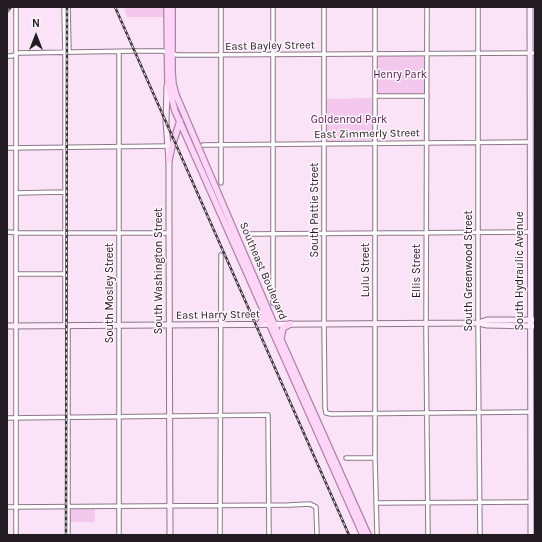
<!DOCTYPE html>
<html>
<head>
<meta charset="utf-8">
<style>
	body { margin:0 }
	#map { position:relative; width:542px; height:542px; overflow:hidden; background:#fae3f6; font-family:Karla,sans-serif }
	canvas { display:block }
	.frame { position:absolute; inset:0; border:8px solid #231b22; pointer-events:none }
	.north { position:absolute; left:16px; top:16px; width:40px; height:40px; -webkit-text-stroke:3px #fef5fd; paint-order:stroke; rotate:0deg; font-size:11px; font-weight:700; line-height:16px; text-align:center; color:#231b22 }
	.north::after { content:''; display:block; margin:auto; width:14px; height:18px; background:#231b22; clip-path:polygon(50% 0,100% 100%,50% 72%,0 100%) }
</style>
</head>
<body>
<div id="map">
<canvas width="542" height="542"></canvas>
<div class="frame"></div>
<div class="north">N</div>
</div>
<script>
const context = document.querySelector('canvas').getContext('2d');
context.lineJoin = 'round';
function fillPath(path, color) { context.fillStyle = color; context.fill(path, 'evenodd'); }
const shape = rows => new Path2D(rows.map(r => 'M' + r).join(''));
function trace(path, color, width, dash) { context.strokeStyle = color; context.lineWidth = width; context.lineCap = dash ? 'butt' : 'round'; context.setLineDash(dash || []); context.stroke(path); }
function drawText(font, color, halo, rows, align = 'center') {
  context.font = font + ' Karla,sans-serif'; context.lineWidth = 3; context.setLineDash([]); context.textBaseline = 'middle'; context.strokeStyle = halo; context.fillStyle = color; for (const [text, x, y, turn = 0] of rows) {
    context.save(); context.translate(x, y); context.rotate((+turn || 0) * Math.PI / 180); context.textAlign = isNaN(turn) ? turn : align; if (halo) context.strokeText(text, 0, 0); context.fillText(text, 0, 0); context.restore();
  }
}
fillPath(shape([
	[124,7,165,7,165,17,127,17],
	[422,55,424,57,424,93,423,94,377,94,376,56],
	[372,98,372,140,327,141,326,140,326,99],
	[70,508,95,508,95,522,70,522]
]), '#f4c8ec');
const street = shape([
	[16,7,16,535],
	[64,7,65,52,65,326],
	[68,7,69,52],
	[221,7,221,183],
	[324,7,324,324,325,408,326,413,331,414,531,412],
	[375,7,375,458,377,533],
	[427,7,426,332,428,535],
	[478,7,478,323,480,535],
	[7,56,12,56,19,53,135,51,163,51,177,55,535,53],
	[375,96,427,96],
	[203,145,530,142],
	[7,148,170,146],
	[16,193,65,192],
	[7,232,21,233,65,233],
	[69,233,169,233],
	[249,234,530,232],
	[16,274,65,274],
	[273,303,273,7],
	[7,418,268,415,269,535],
	[346,458,375,458],
	[376,503,531,502],
	[7,507,289,505,310,504,316,507,317,535],
	[68,535,68,326],
	[119,535,119,52],
	[220,535,221,255]
]);
const secondary = shape([
	[530,7,531,535],
	[167,86,166,122,169,160,169,219,170,535],
	[479,323,487,325,535,326],
	[7,326,478,323,487,320,535,320]
]);
const primary = shape([
	[167,7,168,85,175,111,363,535],
	[172,7,172,72,173,84,176,95,274,324,368,535],
	[169,160,172,146,180,121],
	[260,324,264,317,263,313],
	[281,338,283,328,290,324]
]);
trace(street, '#8c7788', 5.5);
trace(secondary, '#8c7788', 7);
trace(primary, '#af83a9', 8);
trace(street, '#fff', 3.5);
trace(secondary, '#feebfb', 5);
trace(primary, '#fdd6f7', 5.5);
const rail = shape([
	[115,7,349,535],
	[7,12,11,7],
	[66,535,67,7]
]);
trace(rail, '#40363e', 2.5);
trace(rail, '#fef5fd', 1, [3]);
drawText('11px', '#231b22', '#fef5fd', [
	["East Bayley Street",270,46,-1],
	["East Zimmerly Street",367,134,-1],
	["South Pattie Street",315,210,-90],
	["Lulu Street",366,270,-90],
	["South Washington Street",159,271,-90],
	["Southeast Boulevard",263,271,67],
	["Ellis Street",417,271,-90],
	["South Greenwood Street",469,271,-90],
	["South Hydraulic Avenue",520,271,-90],
	["South Mosley Street",110,293,-90],
	["East Harry Street",218,315,-1]
]);
drawText('11px', '#551b4f', '#fef5fd', [
	["Henry Park",400,75],
	["Goldenrod Park",349,120]
]);
</script>
</body>
</html>
